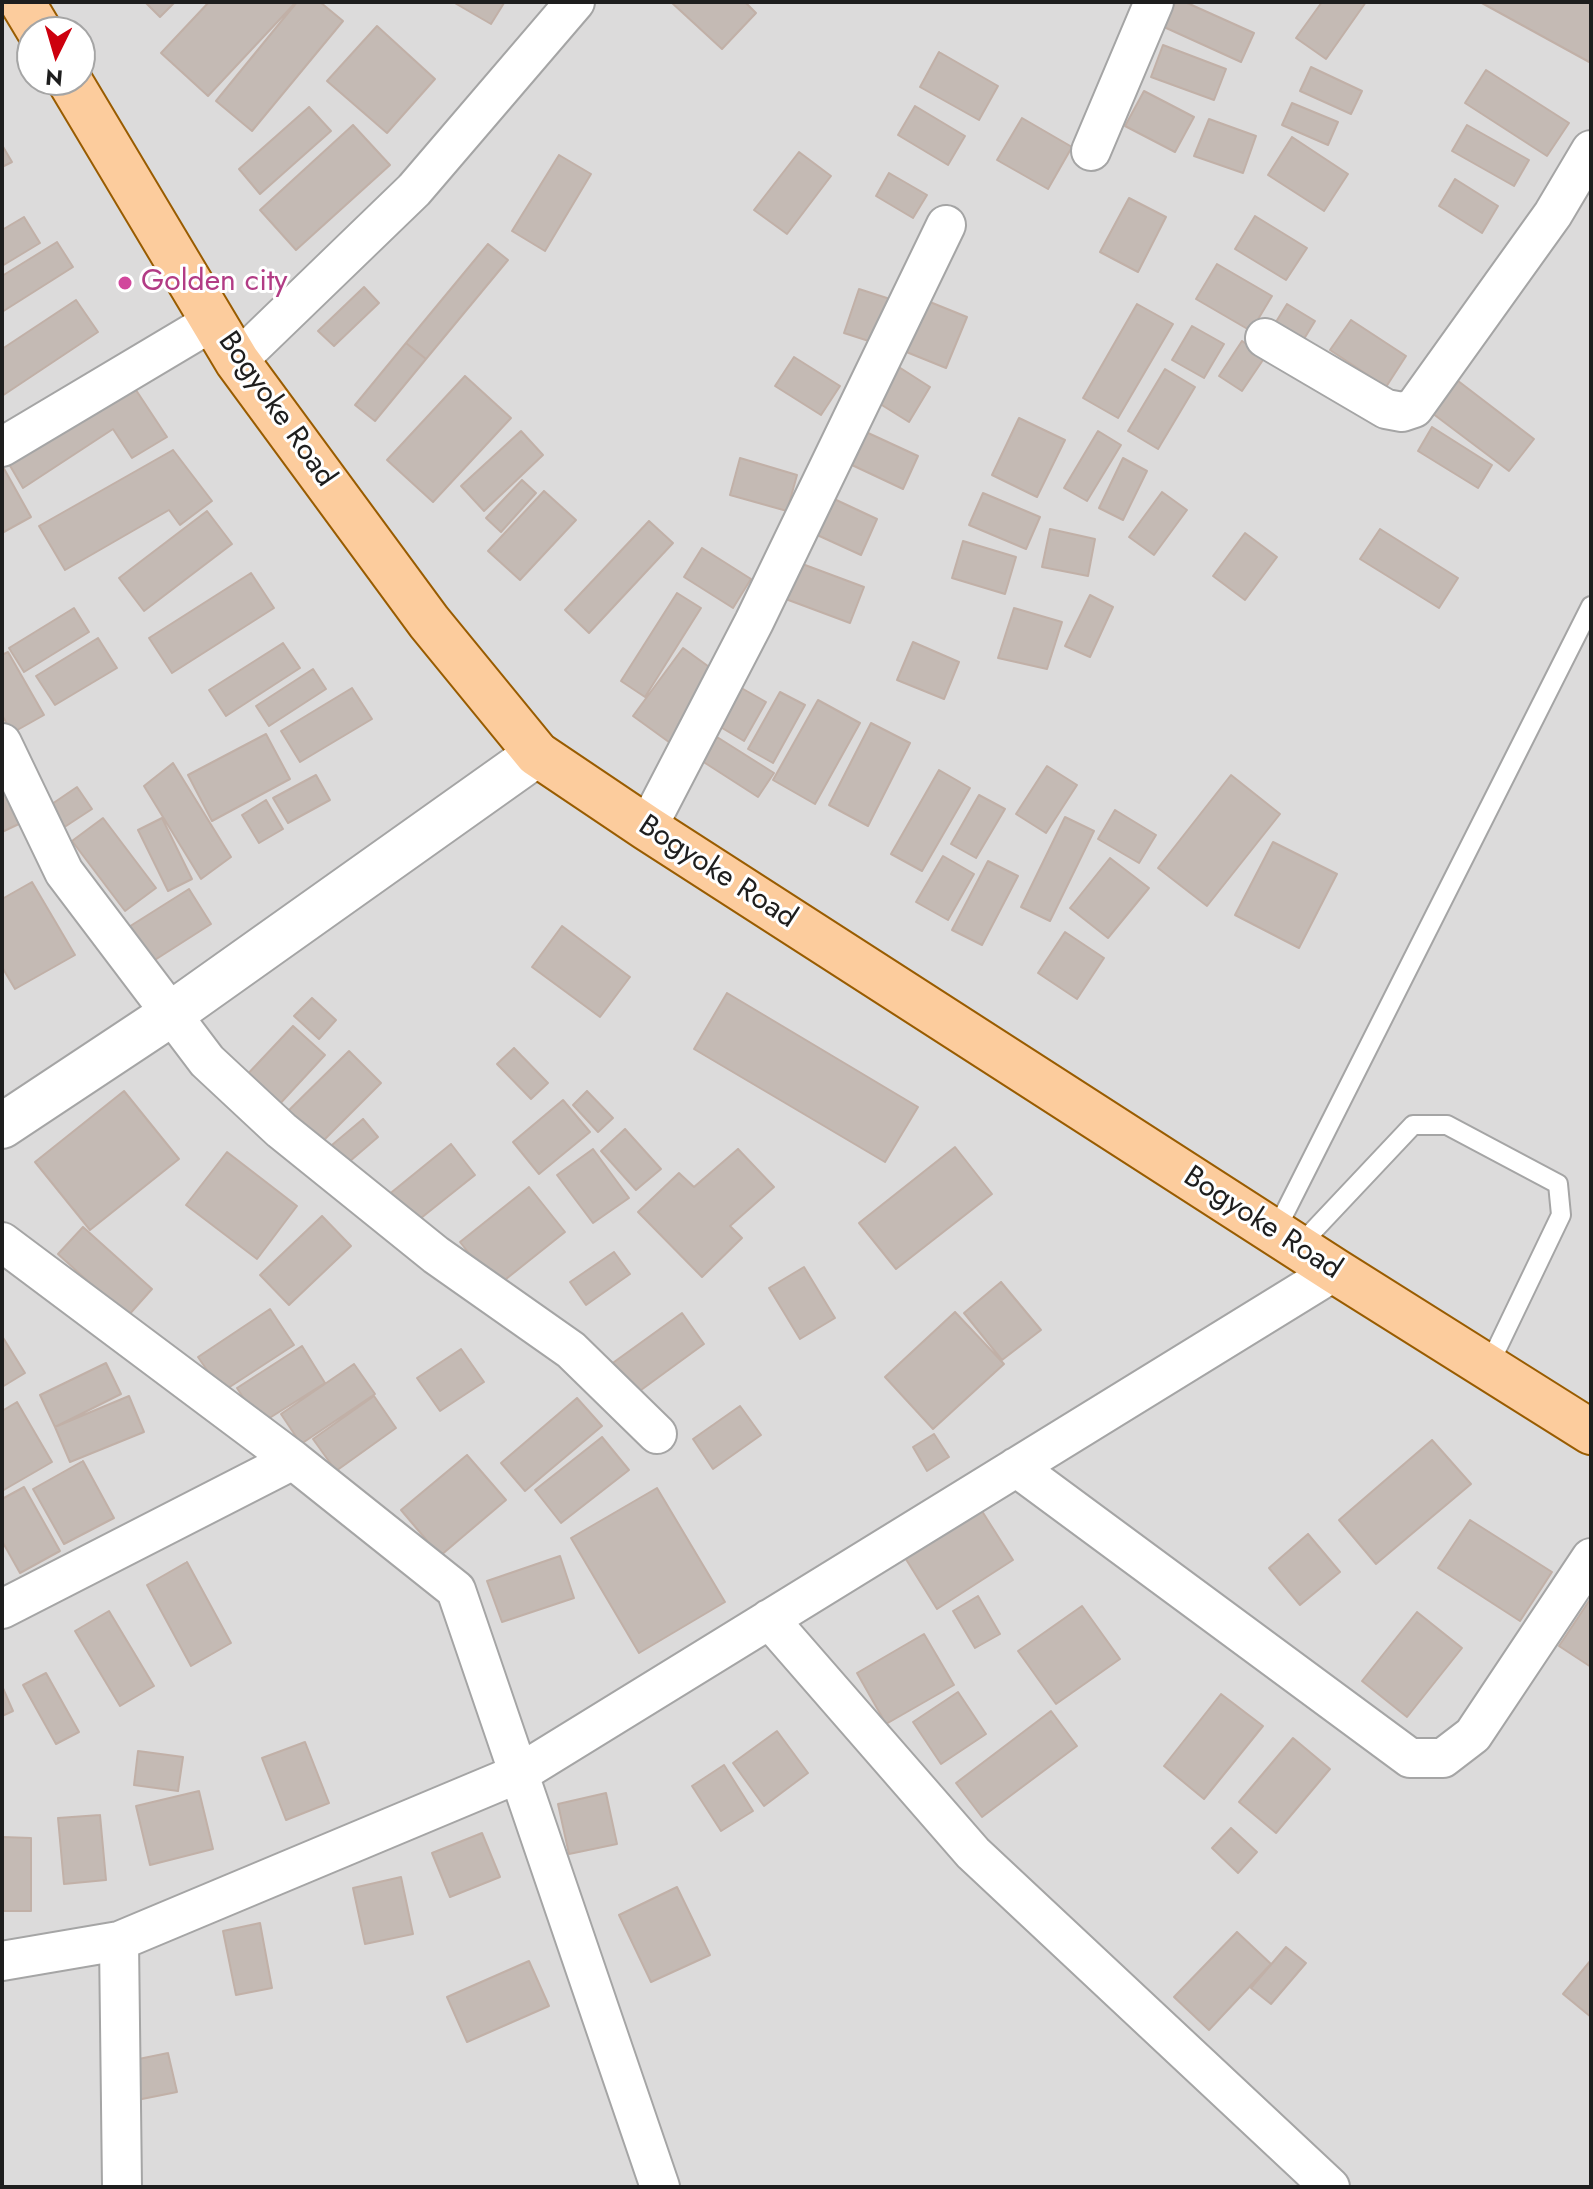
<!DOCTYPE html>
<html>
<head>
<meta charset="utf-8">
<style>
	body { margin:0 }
	#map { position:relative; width:1593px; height:2189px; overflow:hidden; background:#efebe4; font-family:Jost,sans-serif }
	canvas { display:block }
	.frame { position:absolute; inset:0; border:4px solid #1e1e1e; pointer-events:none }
	.north { position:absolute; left:16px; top:16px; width:80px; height:80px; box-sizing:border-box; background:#fff; border:2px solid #a5a5a5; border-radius:50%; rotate:185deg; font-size:22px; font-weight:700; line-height:32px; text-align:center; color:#1e1e1e }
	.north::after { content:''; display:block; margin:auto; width:28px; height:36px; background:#cd000e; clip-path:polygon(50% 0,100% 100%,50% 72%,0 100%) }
</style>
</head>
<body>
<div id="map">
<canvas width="1593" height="2189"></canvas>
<div class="frame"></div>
<div class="north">N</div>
</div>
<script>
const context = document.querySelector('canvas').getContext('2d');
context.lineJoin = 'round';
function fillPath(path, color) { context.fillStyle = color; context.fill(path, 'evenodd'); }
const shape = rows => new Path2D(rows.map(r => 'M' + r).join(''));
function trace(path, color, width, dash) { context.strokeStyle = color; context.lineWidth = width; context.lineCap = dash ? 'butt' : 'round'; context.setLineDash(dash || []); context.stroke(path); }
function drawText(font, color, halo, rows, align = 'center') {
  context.font = font + ' Jost,sans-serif'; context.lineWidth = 6; context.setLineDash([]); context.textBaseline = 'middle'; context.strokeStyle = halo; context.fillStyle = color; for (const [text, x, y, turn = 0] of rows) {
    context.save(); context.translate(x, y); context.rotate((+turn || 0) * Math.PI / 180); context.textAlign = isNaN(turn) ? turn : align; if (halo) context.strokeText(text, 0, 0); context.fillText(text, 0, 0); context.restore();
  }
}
fillPath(shape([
	[2,2,1591,2,1591,2187,2,2187],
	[32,32,80,32,80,80,32,80]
]), '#dcdbdb');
const building = shape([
	[145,2,175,2,160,17,145,2],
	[209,2,296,2,208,96,161,53,209,2],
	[297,2,320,2,343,21,252,131,216,101,297,2],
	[453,2,501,2,504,3,491,24,453,2],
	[671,2,745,2,756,13,722,49,671,2],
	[1175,2,1185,2,1254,33,1241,62,1164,27,1175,2],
	[1322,2,1366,2,1326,59,1296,38,1322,2],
	[1480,2,1586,2,1591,5,1591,63,1480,2],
	[377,26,435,79,387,133,327,81,377,26],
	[1163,45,1226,69,1214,100,1151,77,1163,45],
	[939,52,998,86,979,120,920,87,939,52],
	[1311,67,1362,91,1351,114,1300,91,1311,67],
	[1486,70,1569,123,1547,156,1465,103,1486,70],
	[1144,91,1194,117,1175,152,1125,126,1144,91],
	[1292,103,1338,122,1328,145,1282,125,1292,103],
	[915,106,965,136,948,165,898,135,915,106],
	[309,107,331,131,260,194,239,169,309,107],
	[1022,118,1072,147,1048,189,997,160,1022,118],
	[1209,119,1256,136,1243,173,1194,156,1209,119],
	[353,125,390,165,296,250,260,210,353,125],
	[1467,125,1529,160,1514,186,1452,151,1467,125],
	[1292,137,1348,174,1324,211,1268,175,1292,137],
	[2,145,12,162,2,167,2,145],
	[799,152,831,176,787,234,754,210,799,152],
	[559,155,591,174,545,251,512,231,559,155],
	[889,173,927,195,913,218,876,196,889,173],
	[1455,179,1498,206,1482,233,1439,206,1455,179],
	[1129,198,1166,217,1138,272,1100,252,1129,198],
	[1255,216,1307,248,1286,280,1235,249,1255,216],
	[24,217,40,243,2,266,2,230,24,217],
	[57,242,73,267,2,312,2,276,57,242],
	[488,244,508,260,426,359,406,343,488,244],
	[1217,264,1272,296,1251,331,1196,299,1217,264],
	[364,287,379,303,334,346,318,331,364,287],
	[859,289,890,299,875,343,844,333,859,289],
	[76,300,98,332,2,396,2,349,76,300],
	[925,300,967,317,946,368,904,351,925,300],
	[1137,304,1173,324,1118,418,1083,398,1137,304],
	[1287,304,1315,321,1299,347,1271,330,1287,304],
	[1351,320,1406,356,1386,387,1330,350,1351,320],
	[1192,326,1224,344,1204,378,1172,360,1192,326],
	[1242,341,1265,357,1242,391,1219,376,1242,341],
	[406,343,426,359,375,421,355,405,406,343],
	[794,357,840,386,821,415,775,386,794,357],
	[891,362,930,387,909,422,869,397,891,362],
	[1165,369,1195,387,1158,449,1128,431,1165,369],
	[1449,374,1534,439,1509,471,1424,407,1449,374],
	[465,376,511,418,433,502,387,460,465,376],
	[130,381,167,437,132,458,113,429,23,488,2,452,130,381],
	[1019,418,1065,440,1037,497,992,475,1019,418],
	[853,426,918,456,903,489,837,458,853,426],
	[1432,427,1492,465,1478,488,1418,451,1432,427],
	[521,431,543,455,484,511,461,486,521,431],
	[1098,431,1121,445,1087,501,1064,488,1098,431],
	[173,450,212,501,180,525,169,510,65,570,39,526,173,450],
	[740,458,797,475,787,511,730,495,740,458],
	[1123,458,1147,471,1123,520,1099,508,1123,458],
	[2,465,31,517,2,533,2,465],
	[522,480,536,493,501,532,486,518,522,480],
	[544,491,576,520,520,580,488,551,544,491],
	[1162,492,1187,510,1154,555,1129,537,1162,492],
	[983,493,1040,517,1026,549,969,525,983,493],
	[832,498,877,519,861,555,815,534,832,498],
	[207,511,232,544,144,611,119,578,207,511],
	[649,521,673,543,589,633,565,610,649,521],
	[1050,529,1095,539,1088,576,1042,567,1050,529],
	[1380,529,1458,578,1439,608,1360,559,1380,529],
	[1245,533,1277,557,1245,600,1213,576,1245,533],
	[963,541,1016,557,1005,594,952,578,963,541],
	[702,548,751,579,733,608,684,577,702,548],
	[797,562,864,587,850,623,783,598,797,562],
	[251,573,274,608,172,673,149,638,251,573],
	[677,593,701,608,645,697,621,681,677,593],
	[1090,595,1113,607,1090,657,1065,646,1090,595],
	[74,608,89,632,24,672,9,648,74,608],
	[1014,608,1062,622,1047,669,998,658,1014,608],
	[98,638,117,668,55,705,36,676,98,638],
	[913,642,959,662,944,699,897,680,913,642],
	[283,643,300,668,226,716,209,690,283,643],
	[683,648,723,677,673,745,633,716,683,648],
	[8,652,44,715,12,733,2,715,2,655,8,652],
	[313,669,326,689,269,726,256,706,313,669],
	[729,681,766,702,744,741,707,719,729,681],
	[352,688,372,719,300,762,281,731,352,688],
	[780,692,805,705,773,763,748,749,780,692],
	[818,700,860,723,815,804,773,780,818,700],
	[871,723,910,743,868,826,829,805,871,723],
	[266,734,290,779,212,821,188,775,266,734],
	[717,737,774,773,758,797,702,761,717,737],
	[173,763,231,857,201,879,144,786,173,763],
	[1047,766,1077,785,1046,833,1016,814,1047,766],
	[939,770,970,788,922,871,891,854,939,770],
	[316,775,330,800,288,823,273,798,316,775],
	[1231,775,1280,814,1207,906,1158,868,1231,775],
	[2,787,21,823,2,832,2,787],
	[77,787,92,809,63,828,49,806,77,787],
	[979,795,1005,809,976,858,951,844,979,795],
	[266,800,283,829,259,843,242,815,266,800],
	[1115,810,1156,835,1139,863,1098,839,1115,810],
	[1065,817,1094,831,1050,921,1021,907,1065,817],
	[103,818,156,888,125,911,72,841,103,818],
	[162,818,192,879,168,891,138,830,162,818],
	[1273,842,1337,874,1299,948,1235,915,1273,842],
	[943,856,974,874,948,920,916,902,943,856],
	[1110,858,1149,888,1108,938,1070,908,1110,858],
	[988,861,1018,876,982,945,952,930,988,861],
	[32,882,75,955,15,989,2,967,2,899,32,882],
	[189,889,211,924,147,965,124,930,189,889],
	[562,926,630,977,600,1017,532,967,562,926],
	[1065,932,1104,958,1077,999,1038,973,1065,932],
	[727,993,918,1107,885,1162,694,1049,727,993],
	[312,998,336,1020,319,1039,294,1016,312,998],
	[293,1026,325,1055,276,1108,243,1079,293,1026],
	[514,1048,548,1083,531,1099,497,1064,514,1048],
	[349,1051,381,1083,317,1147,284,1115,349,1051],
	[124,1091,179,1159,90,1230,35,1162,124,1091],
	[587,1091,613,1118,598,1132,573,1105,587,1091],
	[563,1100,590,1132,539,1174,513,1142,563,1100],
	[363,1119,378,1137,342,1168,326,1150,363,1119],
	[625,1129,661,1169,636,1190,601,1151,625,1129],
	[451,1144,475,1175,411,1226,387,1196,451,1144],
	[955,1147,992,1194,896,1269,859,1223,955,1147],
	[593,1149,629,1198,593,1223,557,1175,593,1149],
	[738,1149,774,1187,730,1226,742,1238,702,1277,638,1212,679,1173,694,1187,738,1149],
	[227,1152,297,1206,257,1259,186,1205,227,1152],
	[529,1187,565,1232,496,1287,460,1242,529,1187],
	[322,1216,351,1246,289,1305,260,1275,322,1216],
	[83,1227,152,1289,127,1317,58,1254,83,1227],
	[614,1252,630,1274,586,1305,570,1282,614,1252],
	[804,1267,835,1318,800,1339,769,1288,804,1267],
	[1001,1282,1041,1330,1002,1360,964,1313,1001,1282],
	[270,1309,294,1345,222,1392,198,1357,270,1309],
	[955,1312,1004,1364,933,1429,885,1377,955,1312],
	[682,1313,704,1344,626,1401,603,1370,682,1313],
	[2,1336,25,1373,2,1387,2,1336],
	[302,1346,325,1383,260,1424,237,1388,302,1346],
	[461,1349,484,1382,440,1411,417,1378,461,1349],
	[106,1363,121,1394,55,1427,40,1395,106,1363],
	[354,1364,375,1394,301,1444,281,1414,354,1364],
	[129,1396,144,1432,70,1462,55,1427,129,1396],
	[374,1396,396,1428,336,1471,313,1439,374,1396],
	[577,1398,602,1426,525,1491,501,1463,577,1398],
	[17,1402,52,1462,2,1491,2,1411,17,1402],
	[740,1406,761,1435,713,1469,693,1439,740,1406],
	[934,1434,949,1457,927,1471,913,1447,934,1434],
	[602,1437,629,1470,561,1523,535,1490,602,1437],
	[1432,1440,1471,1484,1376,1564,1339,1520,1432,1440],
	[467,1455,506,1500,440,1556,401,1510,467,1455],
	[83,1461,114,1518,64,1544,33,1489,83,1461],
	[24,1487,60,1551,20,1573,2,1541,2,1499,24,1487],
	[657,1488,725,1602,639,1653,571,1538,657,1488],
	[980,1508,1013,1560,937,1609,904,1556,980,1508],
	[1470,1520,1552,1572,1520,1621,1438,1568,1470,1520],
	[1308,1534,1340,1572,1300,1605,1269,1568,1308,1534],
	[560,1556,574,1598,502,1622,487,1581,560,1556],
	[187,1562,231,1643,191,1666,147,1585,187,1562],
	[978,1596,1000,1634,975,1648,953,1611,978,1596],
	[1589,1601,1591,1602,1591,1667,1559,1646,1589,1601],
	[1082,1606,1120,1659,1056,1704,1018,1651,1082,1606],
	[109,1611,154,1686,120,1706,75,1631,109,1611],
	[1417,1612,1462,1648,1407,1717,1362,1681,1417,1612],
	[924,1634,954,1685,886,1724,857,1673,924,1634],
	[46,1673,79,1732,56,1744,23,1685,46,1673],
	[2,1686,13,1711,2,1716,2,1686],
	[958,1692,986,1734,941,1764,913,1722,958,1692],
	[1221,1694,1263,1726,1204,1799,1164,1766,1221,1694],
	[1051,1711,1077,1746,982,1817,956,1783,1051,1711],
	[777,1731,808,1773,764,1806,733,1763,777,1731],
	[1293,1738,1330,1769,1276,1833,1239,1802,1293,1738],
	[305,1742,329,1803,286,1820,262,1758,305,1742],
	[138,1751,183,1757,178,1791,134,1785,138,1751],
	[724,1765,753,1811,721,1831,692,1786,724,1765],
	[199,1791,213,1849,150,1865,136,1806,199,1791],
	[606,1793,617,1844,569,1854,558,1804,606,1793],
	[100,1815,106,1880,64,1884,58,1818,100,1815],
	[1231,1828,1257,1852,1238,1873,1212,1848,1231,1828],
	[482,1833,500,1877,450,1897,432,1853,482,1833],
	[2,1837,31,1838,31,1911,2,1911,2,1837],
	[401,1877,413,1934,365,1944,353,1888,401,1877],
	[677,1887,710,1955,651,1982,619,1915,677,1887],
	[260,1923,272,1988,236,1995,223,1931,260,1923],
	[1237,1932,1271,1964,1209,2030,1174,1997,1237,1932],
	[1286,1947,1306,1963,1271,2004,1251,1988,1286,1947],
	[1591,1960,1591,2017,1563,1994,1591,1960],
	[529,1961,549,2006,467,2042,447,1997,529,1961],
	[168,2053,177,2092,137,2100,129,2061,168,2053]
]);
fillPath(building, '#c4bab4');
trace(building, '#c1b0a7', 2);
const service = shape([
	[1275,1232,1591,606],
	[1298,1247,1413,1125,1447,1125,1558,1184,1561,1215,1488,1367]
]);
const minor = shape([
	[1091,151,1154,2],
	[1265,338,1386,409,1402,412,1414,408,1553,214,1591,150],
	[237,361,414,190,575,2],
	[2,447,215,320],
	[2,743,64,872,207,1061,281,1130,436,1255,571,1350,657,1434],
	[647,828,754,622,946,225],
	[2,1242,293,1460,456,1590,660,2187],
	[1016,1467,1410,1758,1443,1758,1473,1735,1591,1558],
	[2,1609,293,1460],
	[769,1619,973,1853,1330,2187],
	[119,1941,122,2187],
	[2,1961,119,1941,520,1773,1335,1271]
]);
const tertiary = shape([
	[2,1126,171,1014,537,754]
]);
const primary = shape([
	[22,2,40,32],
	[69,80,237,361,429,622,537,754,647,828,1335,1271,1591,1432]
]);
trace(service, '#a5a5a5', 22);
trace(minor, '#a5a5a5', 42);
trace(tertiary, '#a5a5a5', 48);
trace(primary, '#995c00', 48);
trace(service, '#fff', 18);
trace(minor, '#fff', 38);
trace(tertiary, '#fff', 44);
trace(primary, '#fccc9d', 44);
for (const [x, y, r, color] of [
	[125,283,8,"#d1479c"]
]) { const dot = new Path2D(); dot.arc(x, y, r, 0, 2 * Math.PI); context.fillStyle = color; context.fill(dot); trace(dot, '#fff', 3); }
drawText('30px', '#b23c85', '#fff', [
	["Golden city",141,283]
], 'left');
drawText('30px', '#1e1e1e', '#fff', [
	["Bogyoke Road",276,410,55],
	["Bogyoke Road",717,873,33],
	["Bogyoke Road",1262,1224,33]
]);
</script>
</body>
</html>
